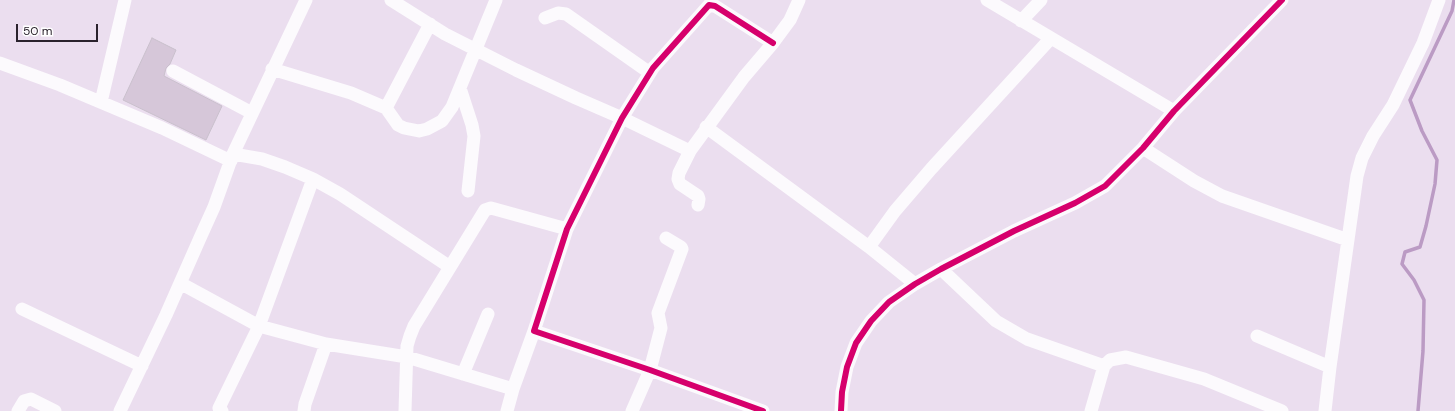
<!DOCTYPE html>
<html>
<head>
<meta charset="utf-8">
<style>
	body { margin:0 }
	#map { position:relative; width:1455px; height:411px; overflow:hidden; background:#ebdeef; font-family:"DM Sans",sans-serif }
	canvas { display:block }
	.scale { position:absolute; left:16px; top:24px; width:82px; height:18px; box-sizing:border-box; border:2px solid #2a222d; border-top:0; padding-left:5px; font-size:12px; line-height:14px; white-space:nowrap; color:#2a222d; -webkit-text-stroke:3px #fff; paint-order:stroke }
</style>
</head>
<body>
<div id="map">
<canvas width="1455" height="411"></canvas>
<div class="scale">50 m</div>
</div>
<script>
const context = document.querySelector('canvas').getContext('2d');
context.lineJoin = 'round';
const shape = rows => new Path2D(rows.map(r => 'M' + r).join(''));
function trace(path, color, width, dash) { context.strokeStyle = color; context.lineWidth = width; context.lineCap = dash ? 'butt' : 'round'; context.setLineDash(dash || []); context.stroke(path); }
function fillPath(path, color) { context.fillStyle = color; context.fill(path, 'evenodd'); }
trace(shape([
	[1418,411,1423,351,1424,300,1414,280,1402,264,1405,252,1420,247,1426,226,1435,184,1437,160,1422,131,1410,100,1452,11,1454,0]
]), '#bb9bc4', 3.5);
const building = shape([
	[152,38,176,50,170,64,166,68,164,76,222,106,206,140,123,100,152,38]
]);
fillPath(building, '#d6c7d9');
trace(building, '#c9c0cc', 1);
trace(shape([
	[391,0,445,34,516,70,576,98,622,118,690,151,744,77,773,43,790,20,799,0],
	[987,0,1174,111],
	[545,18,558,13,566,14,650,73],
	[1021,21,1041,0],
	[0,63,60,85,162,128,231,161],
	[272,69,351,93,386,108,398,125,404,128,419,131,427,129,442,121,452,107,496,0],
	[173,71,252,113],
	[460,88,472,125,474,136,468,191],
	[101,102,125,0],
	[386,108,430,24],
	[706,127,869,247,915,284],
	[1143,148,1194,181,1222,196,1348,240],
	[690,151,679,173,678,179,680,184,698,196,699,199,698,205],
	[233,154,262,159,285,167,313,179,340,194,450,267],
	[869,247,895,211,931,169,1051,38],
	[941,269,996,321,1027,339,1104,366],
	[180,283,259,326,313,179],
	[22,309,142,366],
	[1257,336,1330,367],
	[463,374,488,314],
	[18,411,24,401,31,399,55,411],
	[120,411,166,315,200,238,214,207,233,154,306,0],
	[222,411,220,410,219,408,259,326,326,344],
	[304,411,305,404,326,344,407,357,513,389],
	[405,411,407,346,410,336,414,326,485,210,491,208,567,229],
	[507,411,513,389,534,331],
	[632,411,650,370,661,328,658,313,682,249,681,247,666,238],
	[763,411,650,370,534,331,567,229,622,118,653,68,709,5,715,6,773,43],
	[841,411,842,392,847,367,856,343,871,321,889,302,915,284,941,269,1014,231,1075,203,1105,186,1143,148,1174,111,1282,0],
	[1091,411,1104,366,1110,360,1126,357,1204,379,1282,411],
	[1325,411,1330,367,1357,176,1362,158,1373,136,1393,105,1423,43,1439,0]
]), '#fcfafd', 13);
trace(shape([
	[763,411,650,370,534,331,567,229,622,118,653,68,709,5,715,6,773,43],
	[841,411,842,392,847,367,856,343,871,321,889,302,915,284,941,269,1014,231,1075,203,1105,186,1143,148,1174,111,1282,0]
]), '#d6006c', 6);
</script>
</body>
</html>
